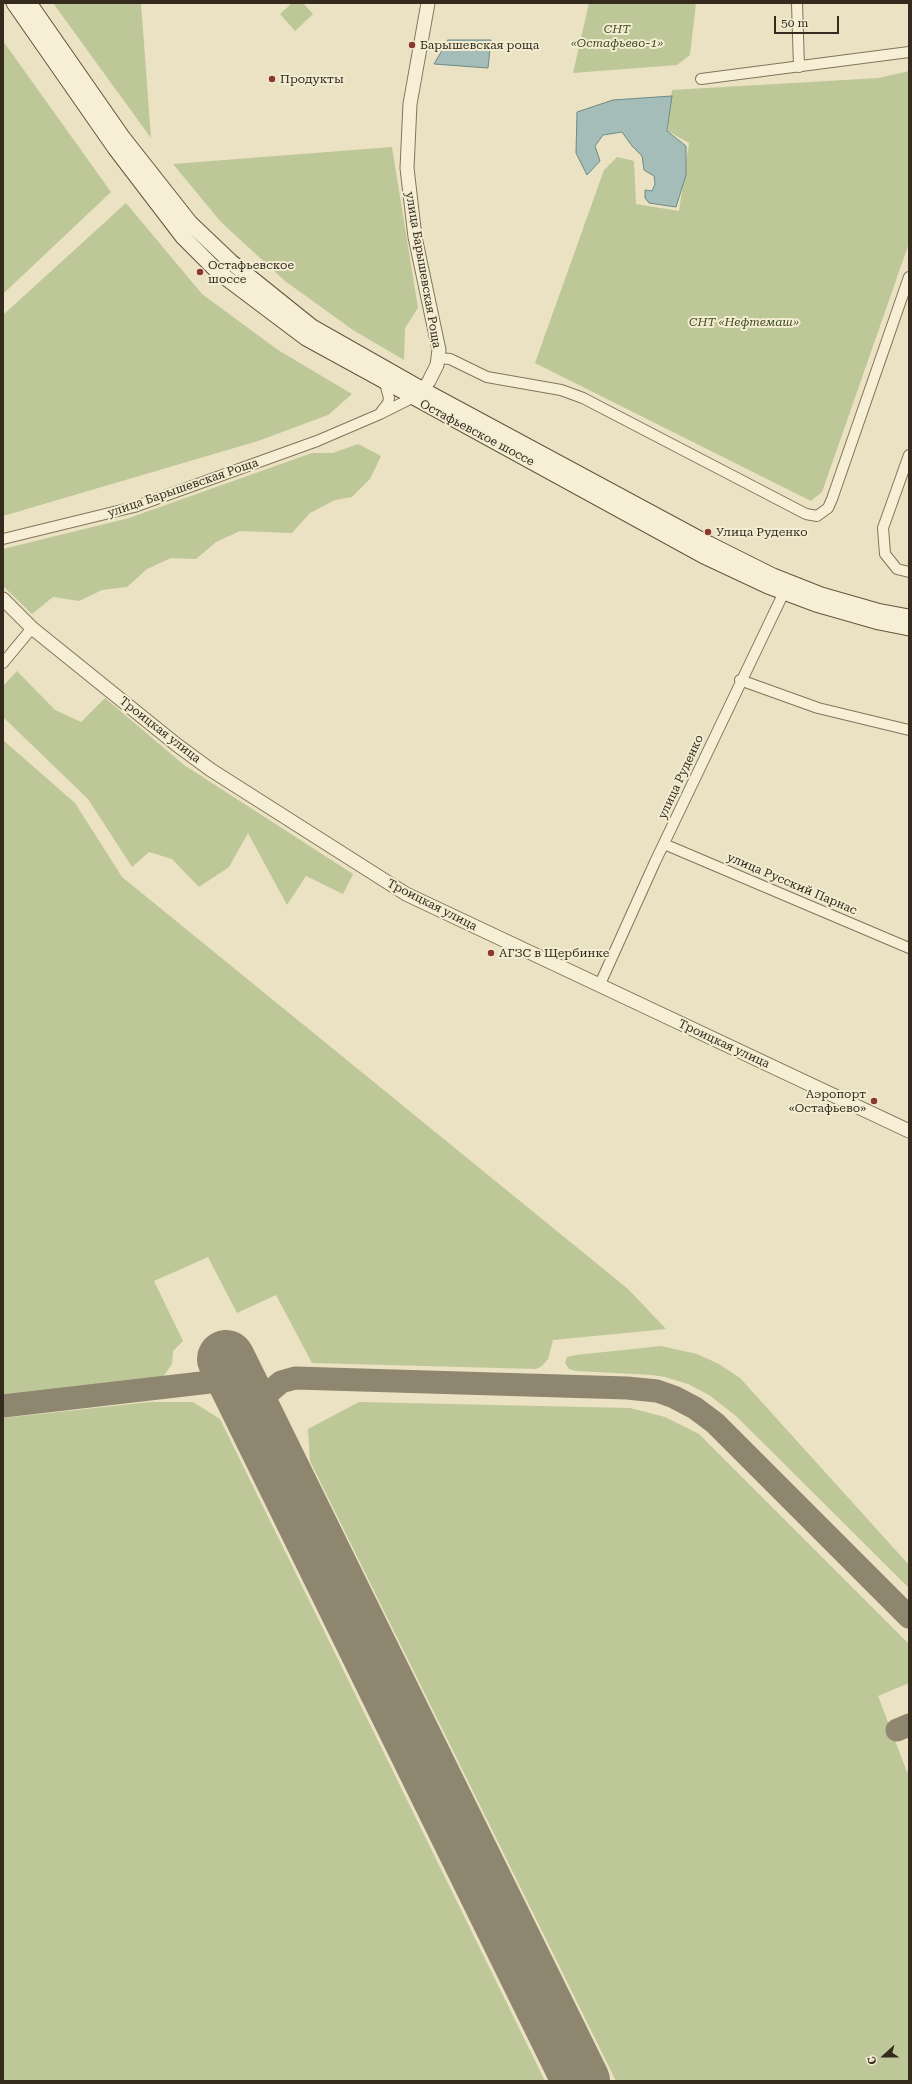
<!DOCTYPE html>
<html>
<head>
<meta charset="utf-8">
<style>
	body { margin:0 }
	#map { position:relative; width:912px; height:2084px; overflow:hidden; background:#eae2c2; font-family:"Roboto Serif",serif }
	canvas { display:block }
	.frame { position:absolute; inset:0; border:4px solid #342a1e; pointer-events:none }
	.north { position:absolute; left:864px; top:2036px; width:40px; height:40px; -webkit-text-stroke:3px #f2ecd1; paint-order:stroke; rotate:249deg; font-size:11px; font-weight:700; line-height:16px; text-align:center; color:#342a1e }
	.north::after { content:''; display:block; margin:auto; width:14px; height:18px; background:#342a1e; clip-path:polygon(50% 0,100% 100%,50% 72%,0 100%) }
	.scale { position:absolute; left:774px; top:16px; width:65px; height:18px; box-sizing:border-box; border:2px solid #342a1e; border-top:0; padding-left:5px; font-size:12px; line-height:14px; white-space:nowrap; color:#342a1e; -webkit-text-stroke:3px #f2ecd1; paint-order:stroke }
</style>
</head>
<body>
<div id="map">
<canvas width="912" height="2084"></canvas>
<div class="frame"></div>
<div class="north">С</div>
<div class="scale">50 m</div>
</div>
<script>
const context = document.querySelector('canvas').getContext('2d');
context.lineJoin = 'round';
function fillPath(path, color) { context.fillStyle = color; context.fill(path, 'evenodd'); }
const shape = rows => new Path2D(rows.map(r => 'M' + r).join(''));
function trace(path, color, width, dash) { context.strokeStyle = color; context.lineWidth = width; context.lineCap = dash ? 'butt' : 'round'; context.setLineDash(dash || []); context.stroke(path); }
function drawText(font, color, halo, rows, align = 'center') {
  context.font = font + ' "Roboto Serif",serif'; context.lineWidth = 4; context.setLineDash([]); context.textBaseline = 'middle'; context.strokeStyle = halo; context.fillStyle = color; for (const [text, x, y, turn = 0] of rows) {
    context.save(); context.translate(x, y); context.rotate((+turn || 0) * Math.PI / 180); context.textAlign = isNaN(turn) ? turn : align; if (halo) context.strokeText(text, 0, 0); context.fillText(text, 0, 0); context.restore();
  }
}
fillPath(shape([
	[53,3,141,3,151,138],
	[292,3,303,3,313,14,295,31,280,14],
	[589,3,696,3,690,55,677,65,573,73],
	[3,41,111,192,3,294],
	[909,71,909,243,822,492,811,501,535,363,604,170,617,157,634,161,636,204,679,211,689,143,668,131,672,90,879,78],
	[392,147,418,308,405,328,404,360,353,330,285,281,221,222,173,164],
	[126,203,202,294,278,350,352,394,328,415,258,441,3,516,3,315],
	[358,444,381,456,370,479,352,497,335,500,310,513,292,533,240,531,216,542,196,559,171,558,147,569,127,587,102,590,79,601,53,597,32,614,3,586,3,549,129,518,312,453,333,453],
	[17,671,55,710,81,722,105,698,184,765,353,874,343,894,306,876,287,905,248,833,229,867,199,887,172,859,149,852,132,867,88,799,3,717,3,686],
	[3,740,75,803,122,877,628,1289,666,1329,553,1340,548,1359,542,1366,536,1369,312,1363,276,1295,237,1313,208,1257,154,1281,183,1341,173,1351,172,1364,158,1384,3,1401],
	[661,1346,697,1354,719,1364,740,1378,909,1565,909,1588,736,1416,709,1395,688,1384,665,1377,652,1375,576,1371,569,1369,565,1363,567,1357,576,1355],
	[150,1402,193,1402,220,1419,545,2081,3,2081,3,1418],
	[359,1402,630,1408,665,1417,699,1434,909,1644,909,1683,878,1696,907,1772,909,1772,909,2081,616,2081,310,1461,308,1429]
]), '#bdc797');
const water = shape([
	[448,40,491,40,488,68,434,64,448,40],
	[672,96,667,131,686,146,686,175,676,207,649,203,645,198,645,190,652,191,655,184,654,176,644,170,642,156,632,146,622,132,603,135,595,146,600,161,587,175,576,153,577,112,613,100,672,96]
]);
fillPath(water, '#a4bdb8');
trace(water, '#6c8a86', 1);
trace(shape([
	[3,1406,210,1382,219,1382,241,1389],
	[260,1431,259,1417,262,1404,267,1394,281,1382,295,1378,627,1388,657,1391,674,1397,695,1408,715,1423,909,1617],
	[897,1730,909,1725]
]), '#8f8670', 23);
trace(shape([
	[226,1359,581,2081]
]), '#8f8670', 58);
const minor = shape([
	[797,3,799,67],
	[701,79,909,52],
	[438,358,450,359,487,377,561,390,583,398,806,514,817,516,828,508,832,499,909,277],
	[381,412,388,403,389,398,385,383],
	[909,455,883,528,885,554,897,569,909,572],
	[3,539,134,507,317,441,380,414,412,398],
	[3,663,32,628],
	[740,680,818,708,909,730],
	[664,844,909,948],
	[600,984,655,862,786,588]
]);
const tertiary = shape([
	[415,396,423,390,429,381,437,365,439,350,415,237,407,168,410,104,428,3],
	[3,599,32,628,177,745,211,770,406,894,909,1131]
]);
const secondary = shape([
	[14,3,115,148,183,237,217,271,306,338,704,556,768,586,816,604,879,622,909,628],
	[29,3,123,138,190,223,231,262,312,327,423,390,709,544,773,576,821,595,877,611,909,617]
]);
trace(minor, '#83745b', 12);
trace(tertiary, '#83745b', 15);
trace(secondary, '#64553e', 17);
trace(minor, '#f6efd5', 10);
trace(tertiary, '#f6efd5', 13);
trace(secondary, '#f6efd5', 15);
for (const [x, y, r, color] of [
	[412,45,4,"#8d382f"],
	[272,79,4,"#8d382f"],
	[200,272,4,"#8d382f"],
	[708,532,4,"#8d382f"],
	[491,953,4,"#8d382f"],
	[874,1101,4,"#8d382f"]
]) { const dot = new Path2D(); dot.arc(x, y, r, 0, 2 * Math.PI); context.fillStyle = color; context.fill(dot); trace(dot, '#f2ecd1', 1.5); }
drawText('italic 12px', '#404e26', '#f2ecd1', [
	["СНТ",617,29],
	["«Остафьево-1»",617,43],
	["СНТ «Нефтемаш»",744,322]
]);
drawText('12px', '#342a1e', '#f2ecd1', [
	["Барышевская роща",420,45],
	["Продукты",280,79],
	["Остафьевское",208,265],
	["шоссе",208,279],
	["Улица Руденко",716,532],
	["АГЗС в Щербинке",499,953],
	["Аэропорт",866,1094,"right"],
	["«Остафьево»",866,1108,"right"]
], 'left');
drawText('12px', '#342a1e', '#f2ecd1', [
	["улица Барышевская Роща",423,270,80],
	["Остафьевское шоссе",477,433,28],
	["улица Барышевская Роща",183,488,-19],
	["Троицкая улица",160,730,38],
	["улица Руденко",681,777,-65],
	["улица Русский Парнас",792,884,23],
	["Троицкая улица",432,905,27],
	["Троицкая улица",724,1044,25]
]);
</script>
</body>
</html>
